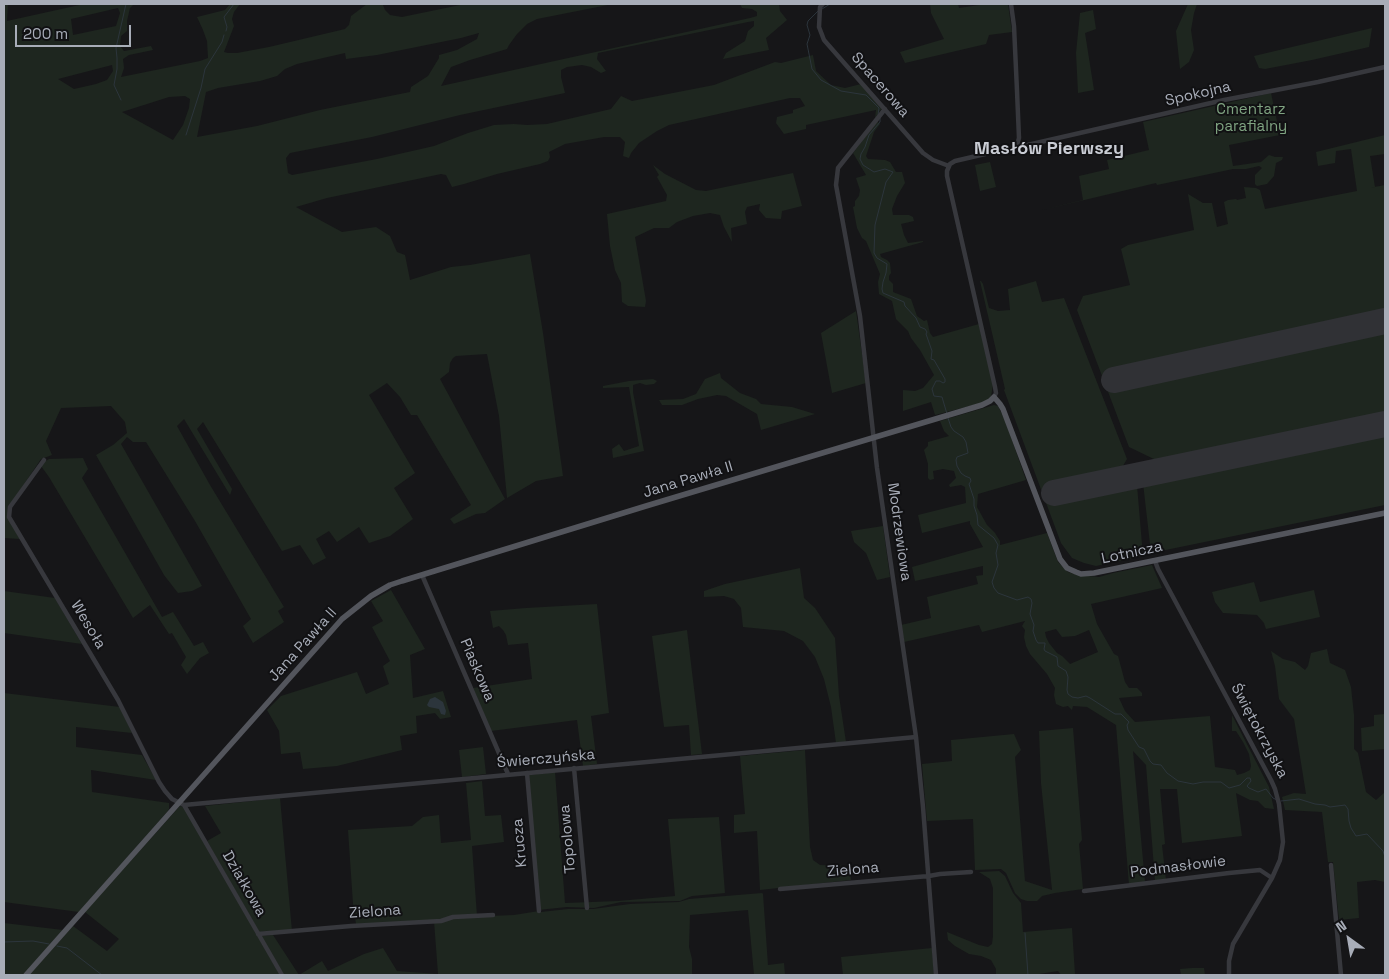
<!DOCTYPE html>
<html>
<head>
<meta charset="utf-8">
<style>
	body { margin:0 }
	#map { position:relative; width:1389px; height:979px; overflow:hidden; background:#161618; font-family:"Space Grotesk",sans-serif }
	canvas { display:block }
	.frame { position:absolute; inset:0; border:5px solid #a8adb8; pointer-events:none }
	.north { position:absolute; left:1324px; top:914px; width:50px; height:50px; -webkit-text-stroke:4px #111113; paint-order:stroke; rotate:328deg; font-size:14px; font-weight:700; line-height:20px; text-align:center; color:#a8adb8 }
	.north::after { content:''; display:block; margin:auto; width:18px; height:22px; background:#a8adb8; clip-path:polygon(50% 0,100% 100%,50% 72%,0 100%) }
	.scale { position:absolute; left:15px; top:25px; width:116px; height:22px; box-sizing:border-box; border:2px solid #a8adb8; border-top:0; padding-left:6px; font-size:15px; line-height:18px; white-space:nowrap; color:#a8adb8; -webkit-text-stroke:4px #111113; paint-order:stroke }
</style>
</head>
<body>
<div id="map">
<canvas width="1389" height="979"></canvas>
<div class="frame"></div>
<div class="north">N</div>
<div class="scale">200 m</div>
</div>
<script>
const context = document.querySelector('canvas').getContext('2d');
context.lineJoin = 'round';
function fillPath(path, color) { context.fillStyle = color; context.fill(path, 'evenodd'); }
const shape = rows => new Path2D(rows.map(r => 'M' + r).join(''));
function trace(path, color, width, dash) { context.strokeStyle = color; context.lineWidth = width; context.lineCap = dash ? 'butt' : 'round'; context.setLineDash(dash || []); context.stroke(path); }
function drawText(font, color, halo, rows, align = 'center') {
  context.font = font + ' "Space Grotesk",sans-serif'; context.lineWidth = 4; context.setLineDash([]); context.textBaseline = 'middle'; context.strokeStyle = halo; context.fillStyle = color; for (const [text, x, y, turn = 0] of rows) {
    context.save(); context.translate(x, y); context.rotate((+turn || 0) * Math.PI / 180); context.textAlign = isNaN(turn) ? turn : align; if (halo) context.strokeText(text, 0, 0); context.fillText(text, 0, 0); context.restore();
  }
}
fillPath(shape([
	[4,4,8,4,7,21,84,4,134,4,130,8,127,21,127,31,121,36,120,46,124,51,151,46,153,50,129,55,123,59,124,68,121,77,200,61,208,58,207,41,203,30,197,17,225,10,230,4,240,4,234,12,232,19,234,26,224,52,228,53,237,53,269,47,345,29,349,25,351,16,367,4,384,4,383,5,385,10,390,15,402,17,465,4,613,4,537,19,527,24,517,34,509,45,507,49,470,60,451,67,441,86,750,18,757,16,757,12,752,9,742,8,740,4,779,4,780,11,787,20,766,38,769,50,723,59,726,53,745,41,748,31,754,26,754,21,748,22,598,53,597,59,606,71,601,73,591,67,582,65,567,67,561,70,561,77,565,93,460,115,372,137,290,153,286,158,288,173,292,175,377,159,434,146,468,133,494,125,514,124,527,125,547,124,611,109,621,96,632,101,714,85,775,62,781,63,813,55,816,71,831,85,845,88,861,84,882,108,875,118,876,110,806,125,806,129,784,134,776,123,777,117,793,113,793,110,805,106,800,98,790,98,669,125,657,131,639,143,631,153,629,158,623,156,625,142,620,137,604,137,565,144,549,152,550,157,548,161,540,164,497,174,464,184,452,187,446,175,441,174,327,198,296,207,342,232,376,227,390,236,397,252,405,255,410,280,451,267,470,265,530,254,543,333,563,476,536,481,507,498,499,416,487,354,456,356,453,358,450,363,449,372,440,379,505,499,485,513,476,514,454,524,450,519,471,505,417,415,411,415,400,397,387,383,369,395,415,473,394,488,413,519,390,536,369,543,359,527,337,542,329,531,316,539,326,558,313,565,300,545,282,551,203,422,197,429,232,489,230,495,184,419,177,426,210,485,284,607,278,611,284,622,253,643,243,626,251,619,195,521,146,442,133,442,127,437,121,444,202,586,192,591,178,593,164,575,96,455,113,445,127,433,125,422,111,406,61,408,46,441,52,455,41,459,8,508,9,520,20,539,4,538],
	[118,8,120,13,116,26,73,35,71,19],
	[479,33,477,39,457,50,439,55,439,58,428,76,411,87,410,92,320,110,257,126,197,137,206,92,218,88,260,81,277,76,285,69,297,64,345,53,346,59,377,55,461,38],
	[112,65,113,71,107,80,96,84,74,89,58,79],
	[185,96,190,99,189,108,183,125,173,140,122,112,169,97],
	[930,4,958,4,959,8,986,4,1008,4,1012,32,989,35,986,44,905,63,900,52,944,39,931,13],
	[1188,4,1197,4,1194,13,1191,30,1194,50,1189,62,1180,69,1176,31],
	[1093,10,1096,29,1085,33,1094,90,1078,93,1076,53,1080,13],
	[1372,28,1369,47,1312,60,1265,69,1259,68,1254,56],
	[1271,93,1280,135,1229,145,1233,166,1261,162,1269,155,1275,157,1283,157,1282,160,1276,163,1274,176,1267,184,1257,186,1255,184,1255,175,1262,168,1259,166,1246,169,1233,169,1157,185,1156,183,1038,211,1083,200,1079,176,1109,169,1107,160,1149,150,1143,122],
	[877,121,880,124,874,132,866,156,868,159,885,160,890,162,896,172,902,172,905,183,897,196,892,209,893,215,909,215,913,217,914,221,901,224,904,235,908,243,923,241,923,242,880,254,881,257,887,260,890,263,891,273,889,276,889,280,893,284,893,292,911,299,917,316,924,321,927,320,930,333,933,337,979,324,993,385,991,396,988,400,982,403,935,415,931,402,903,411,903,390,915,391,923,388,934,375,920,350,911,338,908,331,896,319,892,301,879,294,878,282,880,274,866,241,862,238,857,228,853,207,855,206,855,201,859,196,860,190,856,178,866,175,853,153],
	[1385,135,1385,154,1370,156,1375,187,1369,188,1385,185,1385,414,1158,461,1129,447,1077,310,1083,296,1130,285,1121,249,1128,245,1194,230,1188,194,1203,203,1212,203,1217,227,1228,224,1224,202,1228,200,1236,199,1237,200,1246,198,1244,187,1256,188,1260,190,1265,209,1357,191,1351,149,1336,151,1335,163,1318,166,1316,152],
	[990,162,996,187,980,191,975,165],
	[653,165,665,174,696,190,706,191,793,173,802,206,782,211,781,219,766,218,765,217,759,210,760,204,747,207,745,212,747,224,731,228,732,242,724,227,720,215,710,213,693,216,677,222,669,228,654,228,635,237,646,301,645,307,628,306,622,302,621,283,615,270,610,246,607,214,666,201,667,195,657,177,659,175],
	[980,281,981,281,983,284,989,308,998,311,1010,310,1008,289,1036,281,1042,302,1064,298,1127,459,1121,469,1137,485,1143,556,1096,566,1084,563,1072,558,1061,543,1004,390,1005,389],
	[856,311,866,383,832,393,821,333],
	[720,373,721,378,740,393,756,399,761,404,792,407,815,414,761,430,757,414,726,396,717,395,698,399,682,405,662,405,659,400,683,399,696,394,705,379],
	[653,379,657,381,654,384,646,385,640,383,633,385,633,392,644,451,613,458,612,449,619,444,624,451,639,446,629,387,603,388,603,386,629,381],
	[994,405,998,406,1005,420,1026,480,978,494,977,507,987,525,995,533,1000,541,1000,545,1047,533,1058,562,1068,572,1074,574,1089,576,1099,577,1113,573,1152,565,1162,588,1091,604,1097,624,1114,654,1118,656,1125,682,1129,688,1137,688,1142,693,1142,696,1119,698,1125,711,1135,722,1210,716,1215,767,1235,770,1237,775,1244,773,1250,770,1251,766,1249,754,1243,742,1236,731,1232,731,1232,715,1269,787,1274,809,1265,808,1258,801,1250,800,1236,793,1242,836,1182,843,1177,789,1160,789,1165,844,1162,845,1166,880,1129,885,1116,725,1087,707,1073,706,1072,710,1068,706,1063,707,1056,704,1054,695,1055,688,1047,674,1030,654,1026,646,1024,637,1025,630,1022,626,1025,621,982,632,979,625,904,642,901,625,931,618,927,597,978,584,976,576,983,575,983,566,915,581,912,567,983,547,970,524,970,521,922,533,918,515,966,503,965,487,961,485,950,487,949,485,956,478,954,471,943,469,933,471,934,479,930,480,928,478,928,464,924,450,928,446,928,442,949,436,944,431,940,421],
	[1056,629,1062,637,1075,636,1089,630,1098,652,1070,664,1062,656,1057,653,1049,643,1046,637,1045,632],
	[1133,751,1146,765,1155,881,1145,882],
	[1385,433,1385,505,1151,553,1143,483],
	[83,458,88,469,82,478,162,617,173,612,194,646,203,642,209,653,200,658,187,674,181,665,186,657,172,633,169,634,150,605,133,618,49,477,41,466,44,462,49,459],
	[883,526,890,577,877,580,866,553,854,542,851,531],
	[800,568,804,598,815,608,835,638,839,696,846,742,836,743,831,707,824,679,815,657,803,641,784,631,743,627,741,608,734,599,724,596,704,597,704,591,725,584],
	[1254,582,1260,602,1314,590,1320,617,1266,629,1264,623,1257,615,1223,613,1215,602,1212,592],
	[391,590,425,649,410,655,413,698,443,691,451,717,440,719,435,713,416,716,417,733,400,736,402,750,337,766,303,769,300,752,281,754,279,731,267,710,281,696,357,672,366,694,389,684,383,666,390,661,372,627,383,621,371,601],
	[4,591,55,598,82,644,4,633],
	[597,604,609,713,591,716,597,764,583,766,577,720,491,731,473,688,532,679,528,643,508,645,506,635,503,630,499,626,493,628,490,611,526,608],
	[687,630,692,672,702,754,691,755,689,725,664,727,652,636],
	[1327,649,1330,663,1345,670,1351,687,1354,715,1354,749,1358,753,1366,792,1376,800,1385,792,1385,882,1375,880,1357,882,1359,918,1339,920,1333,862,1328,862,1322,812,1285,810,1282,797,1294,793,1306,794,1294,719,1279,699,1275,666,1271,651,1283,659,1295,662,1305,670,1308,666,1311,653],
	[4,693,120,707,132,733,76,727,76,747,142,755,156,780,91,770,92,792,169,803,169,809,167,812,79,912,4,902],
	[1385,714,1385,749,1362,751,1361,728,1374,726,1374,715],
	[1073,728,1082,840,1079,844,1083,889,1055,893,1042,896,1037,901,1027,901,1021,899,1015,893,1006,873,1001,869,975,870,973,819,927,821,922,764,952,761,951,740,1014,734,1021,750,1015,757,1025,881,1052,890,1041,783,1039,731],
	[483,747,486,774,462,777,459,750],
	[805,750,810,847,813,860,820,865,849,866,851,880,760,890,757,831,734,833,734,815,745,814,740,756],
	[555,772,565,903,618,901,675,896,668,819,719,817,725,893,692,896,680,901,621,902,594,908,567,907,538,910,529,775],
	[482,781,485,816,501,815,504,842,472,846,477,916,466,917,514,915,539,911,541,912,568,909,593,909,630,904,679,902,689,899,762,893,763,894,768,965,784,963,785,975,754,975,748,910,690,915,689,947,692,959,692,975,284,975,261,936,273,935,299,975,322,961,328,971,364,954,383,948,397,971,438,974,434,921,356,924,353,904,348,830,412,826,423,817,439,815,441,843,471,840,466,783],
	[280,798,292,931,259,932,207,841,221,833,205,806],
	[180,806,184,807,280,975,29,975,73,926,107,951,119,939,85,912],
	[999,871,1005,876,1013,893,1021,903,1023,932,1072,928,1075,974,1061,975,1058,971,1033,975,996,975,996,969,991,960,981,956,969,954,955,946,948,940,947,932,979,945,988,947,992,944,993,936,993,888,990,879,979,872],
	[4,923,63,930,23,975,4,975],
	[932,948,934,974,919,975,843,975,841,957],
	[1192,968,1204,968,1205,975,1181,975,1180,969]
]), '#1e261f');
fillPath(shape([
	[435,697,443,702,446,711,445,715,441,714,439,709,429,707,427,705,430,699]
]), '#2c353c');
trace(shape([
	[822,9,830,4],
	[819,10,808,21,807,25,810,35,807,44,812,69,821,80,841,91,866,95,879,108,878,115],
	[226,31,227,27,224,17,234,4],
	[121,100,114,85,117,69,117,58,116,48,126,4],
	[880,118,880,122,869,135,865,147,861,154,860,159,863,165,874,172,885,169,893,172,886,182,875,225,874,253,877,258,887,264,886,273,883,282,882,289,883,293,904,302,905,306,916,318,920,327,925,329,927,332,926,334,932,351,931,359,934,360,945,379,945,382,943,383,940,381,936,381,932,389,934,396,942,397,947,414],
	[186,135,201,88,205,69,222,42,224,35],
	[948,418,951,427,954,431,963,437,966,442,968,453,957,457,956,460,957,466,961,473,965,476,970,478,971,481,969,484,974,499,974,506,977,515,978,525,994,538,998,545,996,553,998,565,992,582,994,588,998,593,1017,600,1028,597,1031,599,1032,603,1030,614,1034,625,1033,631,1036,640,1038,643,1045,643,1045,644,1044,649,1045,651,1057,657,1058,666,1066,671,1068,677,1067,690,1068,694,1072,697,1078,698,1086,696,1090,698,1115,714,1121,714,1129,722,1127,725,1128,730,1139,747,1144,749,1150,761,1153,764,1161,765,1167,773,1178,781,1193,784,1203,782,1221,782,1229,788,1240,785,1247,778,1250,778,1251,781,1247,786,1249,788,1258,792,1266,789,1273,798,1277,800],
	[1281,801,1299,799,1315,804,1325,805,1330,807,1345,805,1348,809,1349,821,1351,828,1356,836,1367,834,1383,851,1385,857],
	[1025,933,1028,975],
	[4,942,33,941,49,944],
	[57,946,67,948,102,975]
]), '#2c353c', 1);
trace(shape([
	[1114,380,1385,321],
	[1054,493,1385,424]
]), '#303135', 26);
trace(shape([
	[823,4,820,7,819,27,824,40,923,153,933,160,949,166],
	[1011,4,1014,26,1017,91,1019,138,1017,145],
	[885,109,838,168,836,185,860,316,877,468,916,737,923,807,936,975],
	[1017,145,1023,146,1224,100,1318,82,1385,67],
	[994,397,996,393,995,387,947,176,947,171,950,164,955,161,1011,148,1017,145],
	[44,460,10,507,9,517,118,700,159,782,165,791,172,799,184,805,916,737],
	[1155,561,1158,569,1271,780,1275,789,1279,804,1283,842,1280,860,1272,878,1233,944,1229,961,1229,975],
	[422,575,508,774],
	[574,768,587,908],
	[527,773,539,911],
	[184,805,282,975],
	[1331,865,1341,975],
	[780,889,929,876,940,874,971,872],
	[1084,891,1229,873,1260,870,1272,878],
	[258,934,351,926,441,921,453,917,493,915]
]), '#37383d', 4.5);
trace(shape([
	[26,975,342,619,371,596,390,585,402,581,646,506,982,405,990,401,994,397,1000,404,1003,409,1060,559,1067,568,1076,572,1081,574,1094,573,1385,513]
]), '#53555c', 5.5);
drawText('15px', '#a8adb8', '#111113', [
	["Spacerowa",880,85,49],
	["Spokojna",1198,94,-13],
	["Jana Pawła II",688,480,-17],
	["Modrzewiowa",899,532,82],
	["Lotnicza",1132,553,-12],
	["Wesoła",88,625,59],
	["Jana Pawła II",303,645,-48],
	["Piaskowa",477,670,67],
	["Świętokrzyska",1259,731,62],
	["Świerczyńska",546,759,-5],
	["Topolowa",568,839,-95],
	["Krucza",520,843,-95],
	["Podmasłowie",1178,867,-7],
	["Zielona",853,870,-5],
	["Działkowa",244,884,60],
	["Zielona",375,912,-4]
]);
drawText('15px', '#7fa381', '#111113', [
	["Cmentarz",1251,110],
	["parafialny",1251,127]
]);
drawText('bold 18px', '#c9ccd4', '#111113', [
	["Masłów Pierwszy",1049,149]
]);
</script>
</body>
</html>
